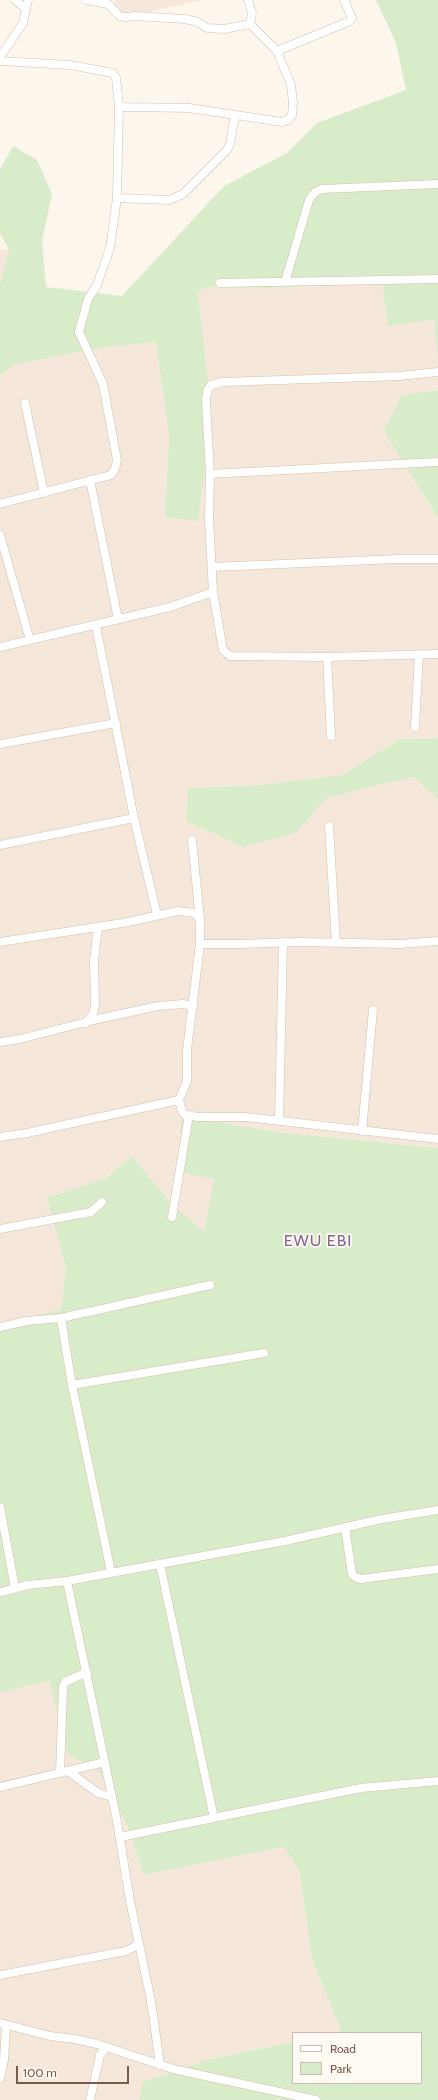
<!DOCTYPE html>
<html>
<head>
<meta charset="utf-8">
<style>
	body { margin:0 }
	#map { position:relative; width:438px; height:2100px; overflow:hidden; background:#fdf6ec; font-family:Cabin,sans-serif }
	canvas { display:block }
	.legend { position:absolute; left:292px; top:2032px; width:130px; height:52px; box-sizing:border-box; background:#fffaf3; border:1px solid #cabbb1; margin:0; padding:5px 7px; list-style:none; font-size:12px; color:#7a5c4d }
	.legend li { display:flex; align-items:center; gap:8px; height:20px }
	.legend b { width:20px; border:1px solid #cabbb1 }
	.scale { position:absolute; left:16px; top:2066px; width:113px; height:18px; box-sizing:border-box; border:2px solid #7a5c4d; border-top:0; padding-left:5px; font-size:12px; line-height:14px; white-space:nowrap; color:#7a5c4d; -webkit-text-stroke:3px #fffaf3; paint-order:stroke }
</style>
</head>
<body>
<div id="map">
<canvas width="438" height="2100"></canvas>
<ul class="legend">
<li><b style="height:5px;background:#fff"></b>Road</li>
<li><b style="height:11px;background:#d8ecc9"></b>Park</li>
</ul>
<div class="scale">100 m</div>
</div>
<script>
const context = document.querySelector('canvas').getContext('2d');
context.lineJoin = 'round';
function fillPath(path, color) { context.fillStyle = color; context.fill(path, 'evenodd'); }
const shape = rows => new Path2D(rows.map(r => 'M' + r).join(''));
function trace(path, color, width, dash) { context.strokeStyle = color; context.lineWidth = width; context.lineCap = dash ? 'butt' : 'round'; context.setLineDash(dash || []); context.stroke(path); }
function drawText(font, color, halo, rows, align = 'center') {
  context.font = font + ' Cabin,sans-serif'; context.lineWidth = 3.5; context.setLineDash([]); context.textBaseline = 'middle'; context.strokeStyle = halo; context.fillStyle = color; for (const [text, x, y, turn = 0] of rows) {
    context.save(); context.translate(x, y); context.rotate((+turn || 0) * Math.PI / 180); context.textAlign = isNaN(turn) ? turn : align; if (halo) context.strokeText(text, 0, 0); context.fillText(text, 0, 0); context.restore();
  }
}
fillPath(shape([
	[114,0,202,0,119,18],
	[0,249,9,250,0,284],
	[382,284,388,326,434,318,438,363,438,390,402,395,421,493,438,519,438,738,400,739,342,775,261,785,188,788,297,832,325,799,370,787,414,777,438,800,438,1148,285,1133,182,1116,214,1179,204,1231,176,1208,131,1156,108,1177,47,1198,66,1268,61,1309,0,1324,0,376,13,365,105,347,156,342,169,437,165,517,212,414,198,294,204,287,263,288],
	[49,1681,68,1755,98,1769,128,1827,144,1875,284,1847,299,1870,312,1959,341,2032,293,2033,293,2042,206,2060,143,2082,139,2100,0,2100,0,1692]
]), '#f5e8da');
fillPath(shape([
	[376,0,438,0,438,363,434,319,388,326,382,284,263,288,204,287,198,294,212,414,198,521,165,517,169,437,156,342,105,347,13,365,0,376,0,284,9,250,0,233,0,170,13,146,37,160,52,194,42,241,46,287,122,296,224,186,287,153,317,123,406,90,396,43],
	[438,390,438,519,384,431,402,395],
	[438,738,438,800,414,777,370,787,325,799,297,832,244,847,186,821,188,788,261,785,342,775,400,739],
	[181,1116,285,1133,438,1148,438,2100,139,2100,143,2082,206,2060,293,2042,293,2083,421,2083,421,2033,334,2033,341,2031,312,1959,299,1870,284,1847,144,1875,128,1827,98,1769,68,1755,49,1681,0,1692,0,1324,61,1309,66,1268,47,1198,108,1177,131,1156,176,1208,204,1231,214,1179,180,1172]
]), '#d8ecc9');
const minor = shape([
	[15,0,25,8],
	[86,0,108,4,119,16,125,17,134,16,185,19,198,22,207,28,224,29,250,24],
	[277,51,350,21,352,18,344,0],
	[0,57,23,23,28,0],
	[0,61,70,65,113,73,116,78,119,106,124,107,189,108,282,122,289,119,292,115,293,103,291,85,277,51,250,24,252,13,248,0],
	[117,198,169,200,183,194,227,150,230,144,235,115],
	[285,282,309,200,315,192,322,189,438,184],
	[220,283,438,279],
	[25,403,44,493],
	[210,474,438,462],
	[90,480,118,619],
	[0,504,111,475,115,469,117,460,103,384,79,332,88,299,97,285,110,248,117,198,119,106],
	[0,535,30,640],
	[212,567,398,559,438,559],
	[213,592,223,650,230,656,327,657,438,654],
	[96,626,134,818,157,915],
	[0,647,170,607,213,592,209,520,210,474,206,402,207,391,211,385,223,382,399,376,438,372],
	[327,657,331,736],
	[415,727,419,654],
	[0,744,116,723],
	[329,826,336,943],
	[192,840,200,920],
	[0,845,134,818],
	[0,942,123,923,178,911,195,913,200,920,200,944,187,1050,187,1081,179,1100],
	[200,944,238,944,303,942,400,944,438,941],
	[86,1023,93,1014,95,1006,94,961,98,927],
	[0,1042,20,1039,98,1019,158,1006,183,1004,193,1006],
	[279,1121,283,942],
	[362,1131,373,1010],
	[0,1137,27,1133,179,1100,182,1111,185,1115,198,1117,246,1117,438,1139],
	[172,1217,189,1115],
	[0,1229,91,1212,102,1202],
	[61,1318,72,1385,264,1353],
	[0,1327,27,1321,61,1318,210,1285],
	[72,1385,111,1572],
	[0,1507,15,1588],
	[345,1527,352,1574,355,1577,361,1579,438,1569],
	[160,1564,214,1818],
	[67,1581,117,1821,130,1901,151,2001,160,2065],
	[0,1592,28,1585,67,1581,285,1541,382,1519,438,1510],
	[68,1771,98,1793,112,1797],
	[60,1773,63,1687,65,1682,87,1672],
	[0,1787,105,1762],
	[120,1837,361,1788,438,1781],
	[0,1975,126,1951,139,1944],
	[0,2023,50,2036,75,2039,97,2044,173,2069,316,2100],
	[0,2078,4,2060,6,2025],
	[90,2100,100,2055,107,2047]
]);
trace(minor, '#d1beb0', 9);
trace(minor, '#fff', 8);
context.letterSpacing = '1px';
drawText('16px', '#846695', '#fffaf3', [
	["EWU EBI",318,1241]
]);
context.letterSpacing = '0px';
</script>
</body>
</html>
